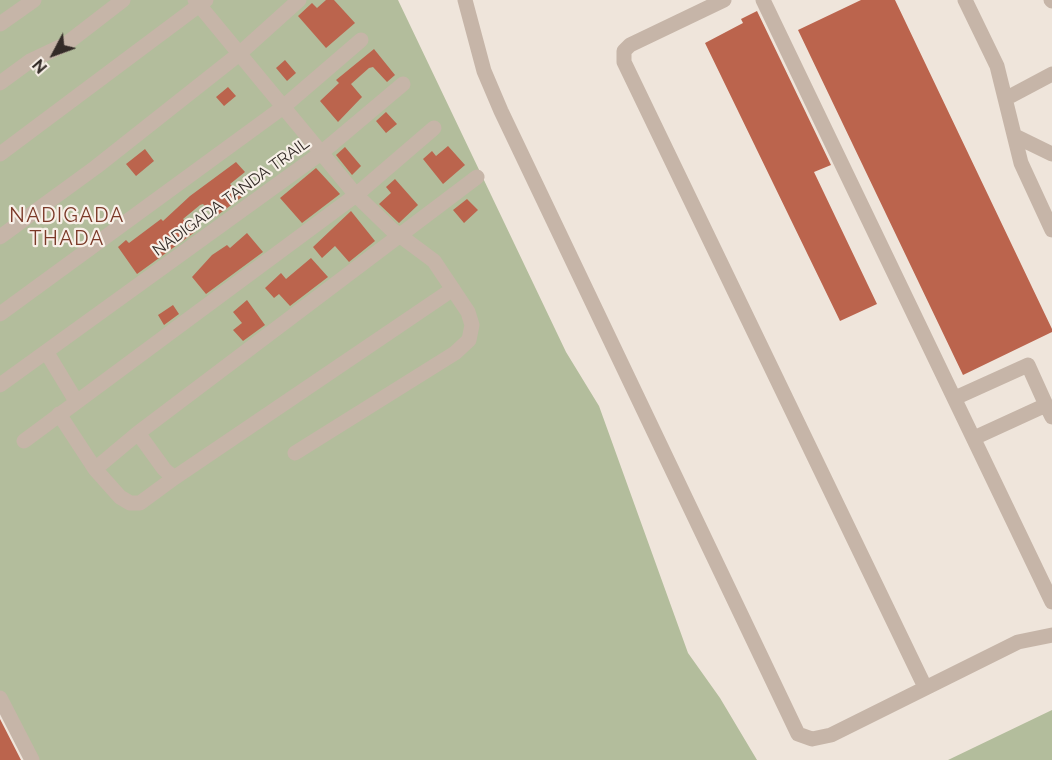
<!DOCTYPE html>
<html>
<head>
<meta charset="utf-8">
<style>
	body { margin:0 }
	#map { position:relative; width:1052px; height:760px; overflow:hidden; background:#efe5db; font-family:Raleway,sans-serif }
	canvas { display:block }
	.north { position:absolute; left:24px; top:24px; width:60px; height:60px; -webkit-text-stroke:4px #f7efe7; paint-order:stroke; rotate:229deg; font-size:16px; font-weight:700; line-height:24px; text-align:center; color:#332b27 }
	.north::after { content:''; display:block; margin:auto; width:21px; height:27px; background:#332b27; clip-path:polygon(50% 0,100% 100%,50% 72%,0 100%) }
</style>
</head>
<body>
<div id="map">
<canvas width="1052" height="760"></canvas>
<div class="north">N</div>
</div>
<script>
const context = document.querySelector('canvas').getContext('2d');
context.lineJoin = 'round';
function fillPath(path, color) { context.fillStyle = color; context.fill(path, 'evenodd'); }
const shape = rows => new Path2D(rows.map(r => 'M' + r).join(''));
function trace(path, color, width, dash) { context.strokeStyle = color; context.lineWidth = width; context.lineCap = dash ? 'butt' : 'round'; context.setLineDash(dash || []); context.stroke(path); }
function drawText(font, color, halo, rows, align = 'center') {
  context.font = font + ' Raleway,sans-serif'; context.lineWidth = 4.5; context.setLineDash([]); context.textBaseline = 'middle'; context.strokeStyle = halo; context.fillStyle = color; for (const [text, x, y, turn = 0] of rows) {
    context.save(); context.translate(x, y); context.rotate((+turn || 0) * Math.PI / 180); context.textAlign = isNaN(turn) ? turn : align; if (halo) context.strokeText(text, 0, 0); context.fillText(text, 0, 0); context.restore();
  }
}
fillPath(shape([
	[0,0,398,0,566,352,599,406,688,653,720,698,757,760,29,760,0,705],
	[1052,710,1052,760,948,760]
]), '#b3bd9c');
fillPath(shape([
	[326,0,334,0,355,23,326,48,298,16,312,3,317,8],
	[861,0,895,0,1052,329,1052,332,963,375,798,30],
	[757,11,831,165,814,172,877,304,840,321,705,43,743,23,741,19],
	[374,49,395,75,387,82,373,67,369,68,351,84,362,97,338,122,320,101,339,83,336,80],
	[285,60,296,73,287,81,276,68],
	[228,87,236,96,224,106,216,97],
	[386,112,397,124,386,133,376,121],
	[448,146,465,165,443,184,423,159,432,151,436,156],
	[345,147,361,166,352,175,336,155],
	[145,149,154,161,136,176,126,164],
	[236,162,245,172,230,184,242,197,215,217,203,204,200,205,183,219,195,232,137,274,118,247,126,240,129,243,161,219,163,221,190,196],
	[316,168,340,194,302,223,280,198],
	[395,179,418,205,399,223,379,204,391,193,386,187],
	[467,199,478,210,464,223,453,210],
	[351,211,375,241,349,262,335,246,322,258,313,247],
	[247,233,263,252,206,294,192,277,212,255,227,245,230,248],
	[311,258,328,277,290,306,279,294,274,298,265,288,281,273,286,279],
	[247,300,265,325,243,341,233,330,242,323,233,312],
	[173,305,179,314,164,325,158,315],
	[0,719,21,760,0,760]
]), '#bb644d');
trace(shape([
	[195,0,356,195,391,229,434,261,468,312,472,325,469,340,455,353,295,453],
	[465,0,484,71,501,111,798,734,812,739,831,735,1018,642,1052,635],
	[724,0,630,45,624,51,624,62,925,687],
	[763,0,1052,602],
	[965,0,997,66,1021,163,1052,230],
	[1051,0,1052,1],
	[0,24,34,0],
	[0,83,30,61,66,44,123,0],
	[1007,98,1052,74],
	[1015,136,1052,154],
	[0,154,206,0],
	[0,237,96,167,239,54,299,0],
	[0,314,282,108,361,40],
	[47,353,76,401],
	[0,385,321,153,403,84],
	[955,398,1028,365,1046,405],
	[59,414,95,469,138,433,477,177],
	[138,433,164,469,174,478,453,289],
	[974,438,1046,405,1052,417],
	[24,441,356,195,434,128],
	[95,469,120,497,130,503,140,503,174,478],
	[0,698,32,760]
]), '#c6b5a8', 15);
drawText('16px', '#332b27', '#f7efe7', [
	["NADIGADA TANDA TRAIL",231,197,-36]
]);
context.letterSpacing = '1.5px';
drawText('20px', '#7b3928', '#f7efe7', [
	["NADIGADA",67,216],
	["THADA",67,239]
]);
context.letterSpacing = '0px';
</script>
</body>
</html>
